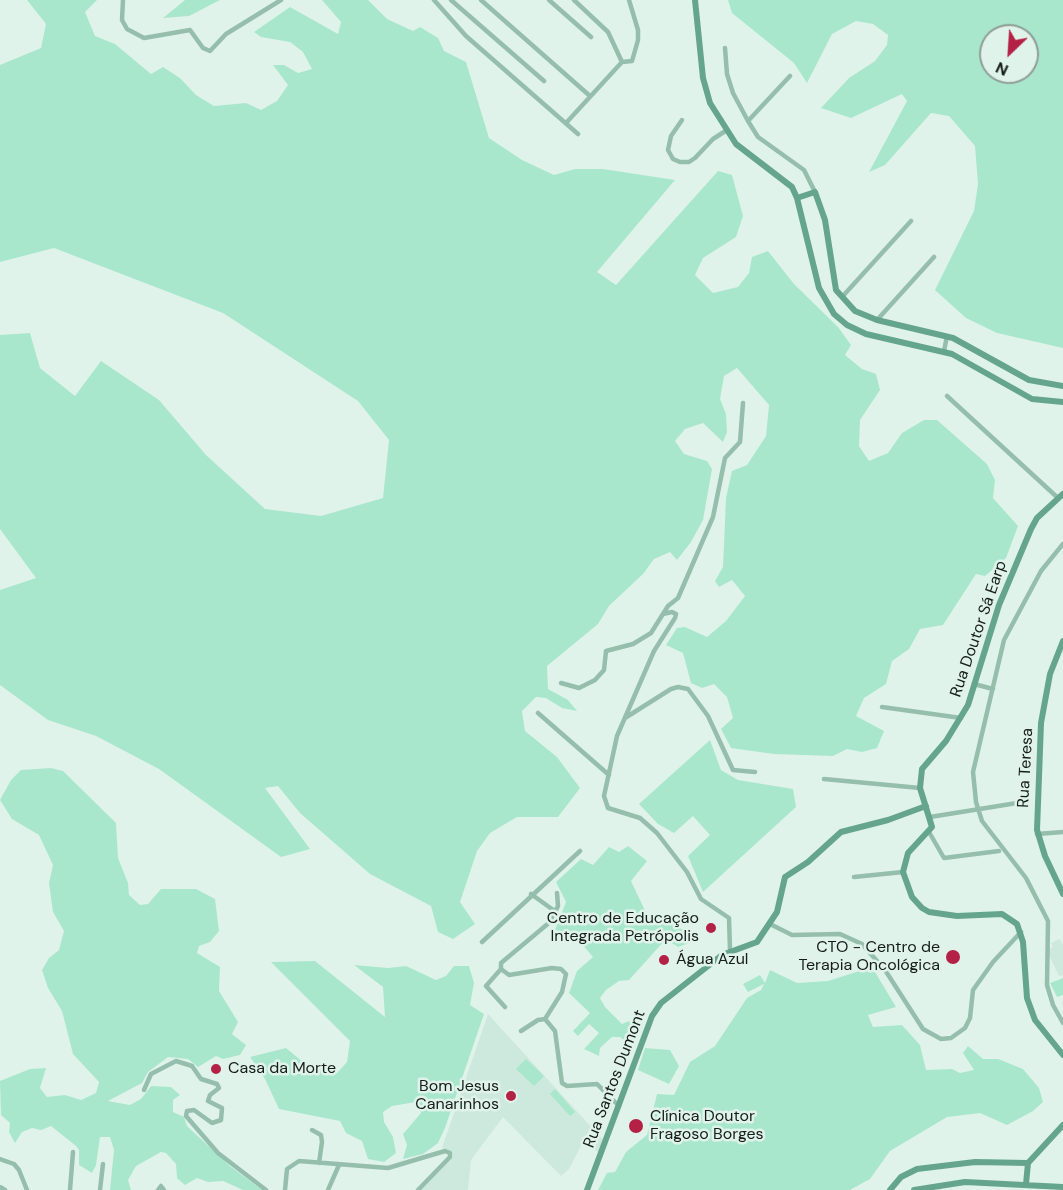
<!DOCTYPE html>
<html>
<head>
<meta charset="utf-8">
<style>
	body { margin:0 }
	#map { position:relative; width:1063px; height:1190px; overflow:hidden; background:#e0f3eb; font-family:"DM Sans",sans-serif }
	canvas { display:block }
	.north { position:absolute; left:979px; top:24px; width:60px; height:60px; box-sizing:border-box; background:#e0f3eb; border:2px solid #8f9d97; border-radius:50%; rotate:205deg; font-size:16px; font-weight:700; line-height:24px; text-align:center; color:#151c19 }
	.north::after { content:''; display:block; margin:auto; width:21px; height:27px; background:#b32147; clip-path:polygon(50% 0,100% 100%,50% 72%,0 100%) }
</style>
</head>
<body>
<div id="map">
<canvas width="1063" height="1190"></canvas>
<div class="north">N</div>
</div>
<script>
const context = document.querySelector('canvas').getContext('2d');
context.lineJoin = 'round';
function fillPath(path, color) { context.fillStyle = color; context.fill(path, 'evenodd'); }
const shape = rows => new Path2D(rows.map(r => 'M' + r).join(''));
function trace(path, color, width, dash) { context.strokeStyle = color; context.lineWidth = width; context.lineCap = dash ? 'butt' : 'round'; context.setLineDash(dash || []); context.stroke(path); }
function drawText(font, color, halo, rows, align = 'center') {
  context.font = font + ' "DM Sans",sans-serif'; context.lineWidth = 5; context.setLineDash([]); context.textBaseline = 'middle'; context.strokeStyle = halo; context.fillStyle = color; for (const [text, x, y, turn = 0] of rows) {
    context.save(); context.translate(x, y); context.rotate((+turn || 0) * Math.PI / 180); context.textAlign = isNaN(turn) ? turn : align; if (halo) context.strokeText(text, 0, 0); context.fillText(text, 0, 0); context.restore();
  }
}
fillPath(shape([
	[1060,939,1063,945,1063,975,1059,976,1049,955,1049,949,1053,947,1051,943],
	[488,1014,603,1140,598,1152,583,1142,569,1169,561,1176,503,1117,471,1160,468,1190,421,1190,453,1157,452,1152,442,1148]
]), '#cde8dc');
fillPath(shape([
	[27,0,97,0,85,12,95,36,115,44,151,74,163,67,180,78,196,95,214,106,246,103,261,110,277,101,288,85,273,65,284,65,298,73,312,69,303,52,290,42,261,37,254,32,290,7,338,34,341,22,322,0,368,0,387,19,413,31,420,27,438,38,444,51,466,62,489,138,522,160,554,175,575,169,603,169,675,180,597,272,616,285,718,171,732,175,743,216,736,237,703,258,695,275,713,293,738,287,749,273,752,257,768,251,794,284,838,327,851,345,845,355,862,369,876,374,880,390,860,420,859,446,869,461,888,453,902,433,924,420,937,420,987,464,995,480,993,498,1018,526,1006,558,985,576,976,574,943,625,920,629,909,649,892,661,886,684,864,698,856,716,884,731,877,748,862,752,847,749,833,756,774,754,731,748,721,729,733,718,727,697,714,684,702,688,691,683,683,653,666,645,677,628,685,627,707,637,726,621,745,596,732,580,719,587,715,581,723,567,726,498,732,471,747,465,766,436,769,405,737,368,724,376,720,399,726,414,727,432,723,442,703,423,685,429,675,441,684,454,707,461,712,469,703,520,691,542,677,560,670,552,654,559,643,574,609,606,598,624,547,666,548,689,568,700,577,711,562,708,546,698,536,697,522,711,525,731,557,757,580,788,558,817,517,817,490,833,477,851,460,902,475,924,453,939,438,932,431,906,370,874,300,813,278,786,265,788,310,849,281,857,159,769,96,736,48,720,0,685,0,590,36,578,0,529,0,335,30,333,40,368,75,396,101,361,159,400,206,455,265,509,321,516,383,498,389,440,358,401,223,313,54,248,0,262,0,65,41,48,46,24],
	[185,0,220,0,189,16,163,18],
	[728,0,1063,0,1063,348,997,333,966,318,935,290,974,211,978,184,975,146,949,116,931,113,885,165,869,172,907,101,902,94,851,118,821,108,849,78,875,61,887,45,888,35,873,24,856,21,832,34,807,83,794,63,732,13],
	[991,36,1027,36,1027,72,991,72],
	[710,740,721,770,738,780,793,789,796,807,703,892,688,856,710,835,693,816,674,833,658,824,639,804],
	[51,768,63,771,116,823,118,858,128,883,129,895,140,905,148,904,161,889,196,889,215,899,219,931,210,942,199,946,197,953,220,967,219,991,238,1022,232,1034,246,1045,240,1055,223,1059,216,1056,198,1067,188,1059,168,1057,148,1072,142,1083,108,1101,130,1105,141,1099,151,1086,171,1087,180,1095,173,1100,173,1112,184,1117,187,1126,230,1166,262,1190,243,1190,223,1181,208,1182,197,1178,185,1185,177,1178,176,1164,166,1153,161,1152,136,1166,128,1180,131,1190,110,1190,114,1150,110,1137,100,1137,96,1165,92,1173,79,1165,79,1150,76,1146,51,1126,41,1130,32,1128,22,1132,15,1143,9,1132,10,1123,1,1115,0,1081,30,1069,46,1068,40,1088,47,1097,65,1095,81,1100,96,1093,99,1082,73,1054,62,1011,48,988,42,970,49,958,59,950,64,931,53,912,49,883,53,865,39,835,12,819,0,800,11,780,21,770],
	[628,846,647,861,631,881,649,919,665,915,681,929,693,931,695,941,678,947,666,939,629,980,619,981,606,990,600,998,605,1007,622,1024,629,1021,638,1036,630,1045,620,1037,612,1037,600,1048,599,1056,584,1049,599,1033,589,1024,578,1036,573,1031,590,1013,569,993,577,971,593,957,576,937,555,930,566,902,556,882,581,859,593,865,609,847,619,852],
	[315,961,385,1017,383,987,354,965,388,968,406,966,436,980,446,976,454,966,469,966,474,983,470,1005,484,1014,445,1128,438,1143,423,1154,403,1159,407,1145,403,1134,421,1113,416,1102,392,1106,383,1112,384,1122,393,1137,396,1153,384,1162,368,1159,362,1141,346,1133,340,1121,279,1109,265,1079,250,1057,286,1048,309,1067,337,1073,347,1062,350,1041,271,962],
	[872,967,896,1007,868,1015,873,1027,902,1025,920,1045,926,1070,952,1069,960,1073,974,1070,963,1053,968,1046,983,1059,998,1059,1023,1069,1039,1088,1043,1102,1033,1111,1007,1125,980,1113,947,1117,890,1151,870,1179,850,1190,598,1190,607,1173,615,1172,626,1152,647,1135,657,1094,674,1095,690,1062,715,1046,747,998,761,990,764,984,748,992,743,984,760,975,765,983,770,970,797,983,828,981],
	[1063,978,1063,995,1057,997,1050,983],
	[645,1048,670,1050,679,1066,669,1084,638,1070],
	[526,1059,544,1076,534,1086,516,1069],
	[555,1089,575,1112,570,1116,550,1094]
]), '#a9e7cd');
trace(shape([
	[123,0,122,20,127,29,144,38,190,30,203,48,210,51,226,34,281,0],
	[434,0,466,36,578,134],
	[451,0,544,81],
	[481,0,590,96],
	[549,0,591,37],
	[574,0,608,32,622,62],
	[725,48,727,74,733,93,748,121,758,137,804,170,815,192],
	[622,62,632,61,638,40,638,30,629,0],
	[682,120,671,136,668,150,673,159,680,162,689,162,695,158,713,139,727,130],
	[748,121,790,76],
	[566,123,622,62],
	[842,297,911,221],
	[877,320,934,257],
	[944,351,947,336],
	[947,396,1058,498],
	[1063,544,1041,571,1004,640,973,772,976,802,982,821,1026,878,1048,921,1047,985,1053,1005,1063,1023],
	[663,614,672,612,676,614,675,618,654,651,617,736,604,796,608,808,640,818,657,833,687,872,701,899,729,918,730,950],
	[561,683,579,688,595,680,604,670,606,651,633,644,651,633,668,606,678,598,713,517,725,458,740,442,743,403],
	[974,684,993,689],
	[882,707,961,718],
	[538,713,609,775],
	[625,718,671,689,678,687,688,689,708,716,733,770,755,772],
	[824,779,920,788],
	[930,817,1017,803],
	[929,832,944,858,999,851],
	[1037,834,1063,832],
	[854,877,903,872],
	[531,894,556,912],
	[770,924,792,935,840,934,862,944,885,970,923,1029,941,1039,951,1038,965,1028,970,1018,973,990,993,962,1021,932],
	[482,942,580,851],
	[501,969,486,986,505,1007],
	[545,1019,562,992,566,974,561,969,552,968,509,975,501,969,501,963,550,922,558,906,557,893],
	[521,1031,538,1020,545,1019,555,1031,562,1083,567,1086,597,1084,619,1106],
	[144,1090,151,1074,176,1061,192,1066,201,1079,217,1084,219,1088,210,1095,208,1101,222,1108,221,1120,212,1123,194,1110,187,1111,186,1116,218,1153,266,1190],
	[312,1130,321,1135,322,1142,319,1163],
	[0,1159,14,1164,19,1170,27,1190],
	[0,1187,5,1190],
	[70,1190,73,1152],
	[100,1190,103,1164],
	[158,1190,161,1186,164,1190],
	[285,1190,287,1169,299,1161,388,1168,445,1151,450,1153,450,1157,418,1190],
	[328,1190,339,1165]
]), '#95bead', 4.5);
trace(shape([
	[695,0,703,78,710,103,736,144,792,187,797,198,819,288,834,314,847,325,866,334,952,354,1032,399,1063,402],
	[797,198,815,192,825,220,836,290,855,311,877,320,953,338,1029,380,1063,386],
	[1063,494,1037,518,1031,529,999,605,968,705,946,741,922,769,920,788,932,827,908,853,903,872,912,897,922,908,929,912,957,916,1002,914,1017,924,1023,942,1027,998,1035,1020,1063,1055],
	[1063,641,1050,674,1041,723,1037,830,1045,856,1063,894],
	[1028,1163,1063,1125],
	[1026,1184,1028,1163],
	[587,1190,652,1016,661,1003,722,955,757,942,777,912,785,877,808,862,841,832,888,820,926,806],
	[890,1190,901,1177,917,1169,975,1162,1028,1163],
	[914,1190,965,1182,1063,1187]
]), '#66a58d', 6);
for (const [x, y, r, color] of [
	[711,928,6,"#b32147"],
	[953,957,8,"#b32147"],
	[664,960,6,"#b32147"],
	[216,1069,6,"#b32147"],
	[511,1096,6,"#b32147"],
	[636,1126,8,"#b32147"]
]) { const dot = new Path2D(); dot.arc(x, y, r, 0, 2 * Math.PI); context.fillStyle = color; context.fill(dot); trace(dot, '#e0f3eb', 2); }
drawText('16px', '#151c19', '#e0f3eb', [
	["Rua Doutor Sá Earp",979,629,-71],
	["Rua Teresa",1026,768,-87],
	["Rua Santos Dumont",615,1079,-69]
]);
drawText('16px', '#151c19', '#e0f3eb', [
	["Centro de Educação",699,919],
	["Integrada Petrópolis",699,937],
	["CTO - Centro de",940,948],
	["Terapia Oncológica",940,966],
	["Água Azul",676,960,"left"],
	["Casa da Morte",228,1069,"left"],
	["Bom Jesus",499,1087],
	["Canarinhos",499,1105],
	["Clínica Doutor",650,1117,"left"],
	["Fragoso Borges",650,1135,"left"]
], 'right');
</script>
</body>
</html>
